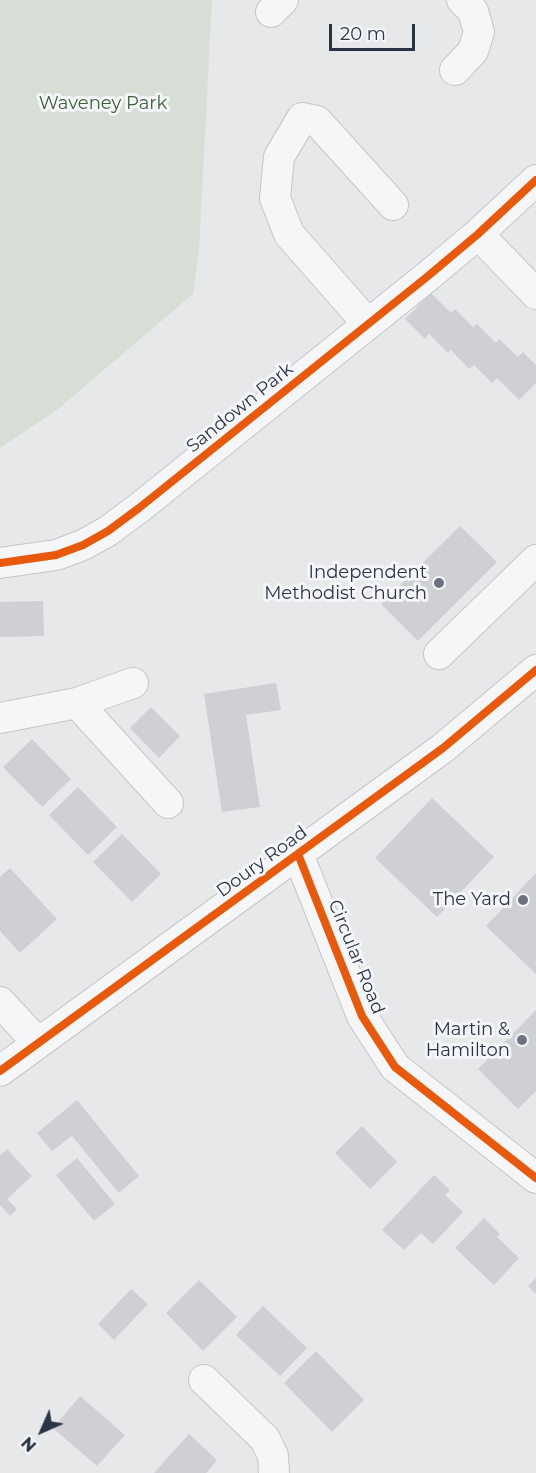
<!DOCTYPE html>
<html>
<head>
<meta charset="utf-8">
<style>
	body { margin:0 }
	#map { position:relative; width:536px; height:1473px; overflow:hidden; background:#e6e8ea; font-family:Montserrat,sans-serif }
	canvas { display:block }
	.north { position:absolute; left:12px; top:1401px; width:60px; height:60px; -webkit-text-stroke:4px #f4f6f9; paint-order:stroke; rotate:225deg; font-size:16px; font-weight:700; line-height:24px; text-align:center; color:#2b3445 }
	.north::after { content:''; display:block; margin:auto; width:21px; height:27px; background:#2b3445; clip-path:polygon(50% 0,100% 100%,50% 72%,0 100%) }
	.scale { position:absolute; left:329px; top:24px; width:86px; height:27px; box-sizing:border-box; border:3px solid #2b3445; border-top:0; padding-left:8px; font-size:18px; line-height:21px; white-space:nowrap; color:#2b3445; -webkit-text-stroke:4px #f4f6f9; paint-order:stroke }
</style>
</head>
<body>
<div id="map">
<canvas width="536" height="1473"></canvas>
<div class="north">N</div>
<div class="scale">20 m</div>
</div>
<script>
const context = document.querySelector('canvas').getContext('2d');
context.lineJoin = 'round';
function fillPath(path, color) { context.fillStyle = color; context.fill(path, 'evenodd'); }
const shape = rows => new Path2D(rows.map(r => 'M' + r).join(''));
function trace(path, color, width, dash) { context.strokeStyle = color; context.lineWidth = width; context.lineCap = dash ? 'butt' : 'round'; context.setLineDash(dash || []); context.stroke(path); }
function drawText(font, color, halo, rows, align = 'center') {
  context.font = font + ' Montserrat,sans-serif'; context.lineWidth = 6; context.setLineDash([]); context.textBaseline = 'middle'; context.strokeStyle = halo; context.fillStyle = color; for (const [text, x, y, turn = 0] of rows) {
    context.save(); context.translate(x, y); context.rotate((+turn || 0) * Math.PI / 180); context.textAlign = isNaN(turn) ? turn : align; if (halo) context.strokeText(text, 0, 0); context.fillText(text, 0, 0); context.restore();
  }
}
fillPath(shape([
	[0,0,212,0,199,250,193,294,58,409,0,448]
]), '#d6ded6');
fillPath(shape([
	[431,293,451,313,455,309,473,327,477,324,496,343,499,339,518,357,523,352,536,365,536,383,519,400,497,378,492,383,474,365,469,369,451,350,448,353,429,334,425,339,405,319],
	[460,526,497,562,418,641,381,604],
	[43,601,44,636,0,637,0,602],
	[276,683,281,710,246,715,260,807,222,812,204,694],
	[151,707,180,736,159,758,130,728],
	[32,739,71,779,42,807,3,767],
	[78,787,117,827,88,855,49,815],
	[432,798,494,857,437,917,375,858],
	[122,834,161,874,132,902,93,862],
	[10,868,57,919,20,953,0,931,0,877],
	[536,873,536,974,486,926],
	[536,1010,536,1091,518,1109,478,1069],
	[77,1100,139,1176,119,1193,72,1136,52,1151,37,1133],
	[362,1126,397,1162,370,1189,335,1153],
	[7,1149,32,1176,7,1199,17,1209,10,1216,0,1205,0,1155],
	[77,1158,115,1204,94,1221,56,1175],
	[434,1175,450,1190,445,1195,463,1212,433,1244,421,1233,404,1250,382,1230],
	[484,1218,500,1234,497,1237,519,1258,494,1285,455,1248],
	[536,1278,536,1294,528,1286],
	[199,1280,237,1317,203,1351,166,1313],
	[131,1289,148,1304,114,1340,98,1324],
	[263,1306,307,1348,280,1376,236,1335],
	[316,1351,364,1400,332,1432,284,1383],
	[80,1396,125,1435,97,1466,53,1428],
	[189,1434,217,1460,206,1473,154,1473]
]), '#ced0d3');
const minor = shape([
	[271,12,283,0],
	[455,70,473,51,479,32,473,11,462,0],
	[478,234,536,294],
	[368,324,289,234,275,198,279,157,302,118,317,121,393,205],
	[0,563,56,555,83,545,108,531,139,508,428,276,478,234,536,180],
	[439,654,536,560],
	[77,703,133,683],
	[0,718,77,703,168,803],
	[298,854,362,1016,395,1067,536,1178],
	[0,1002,38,1043],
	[0,1071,443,748,536,670],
	[204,1380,265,1439,273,1456,274,1473]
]);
trace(minor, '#c4c6c8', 32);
trace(minor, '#f5f6f7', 30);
trace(shape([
	[0,563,56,555,83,545,108,531,139,508,428,276,478,234,536,180],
	[298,854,362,1016,395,1067,536,1178],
	[0,1071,443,748,536,670]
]), '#e8590c', 8);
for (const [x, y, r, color] of [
	[439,583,6,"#6c737f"],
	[523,900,6,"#6c737f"],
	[522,1040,6,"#6c737f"]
]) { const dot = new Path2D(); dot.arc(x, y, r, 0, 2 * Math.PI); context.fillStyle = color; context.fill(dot); trace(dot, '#f4f6f9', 2); }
drawText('18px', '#3f6138', '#f4f6f9', [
	["Waveney Park",103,104]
]);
drawText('18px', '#2b3445', '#f4f6f9', [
	["Sandown Park",240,408,-39],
	["Doury Road",262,862,-36],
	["Circular Road",356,957,68]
]);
drawText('18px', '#2b3445', '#f4f6f9', [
	["Independent",427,573],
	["Methodist Church",427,594],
	["The Yard",511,900],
	["Martin &",510,1030],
	["Hamilton",510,1051]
], 'right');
</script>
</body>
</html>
